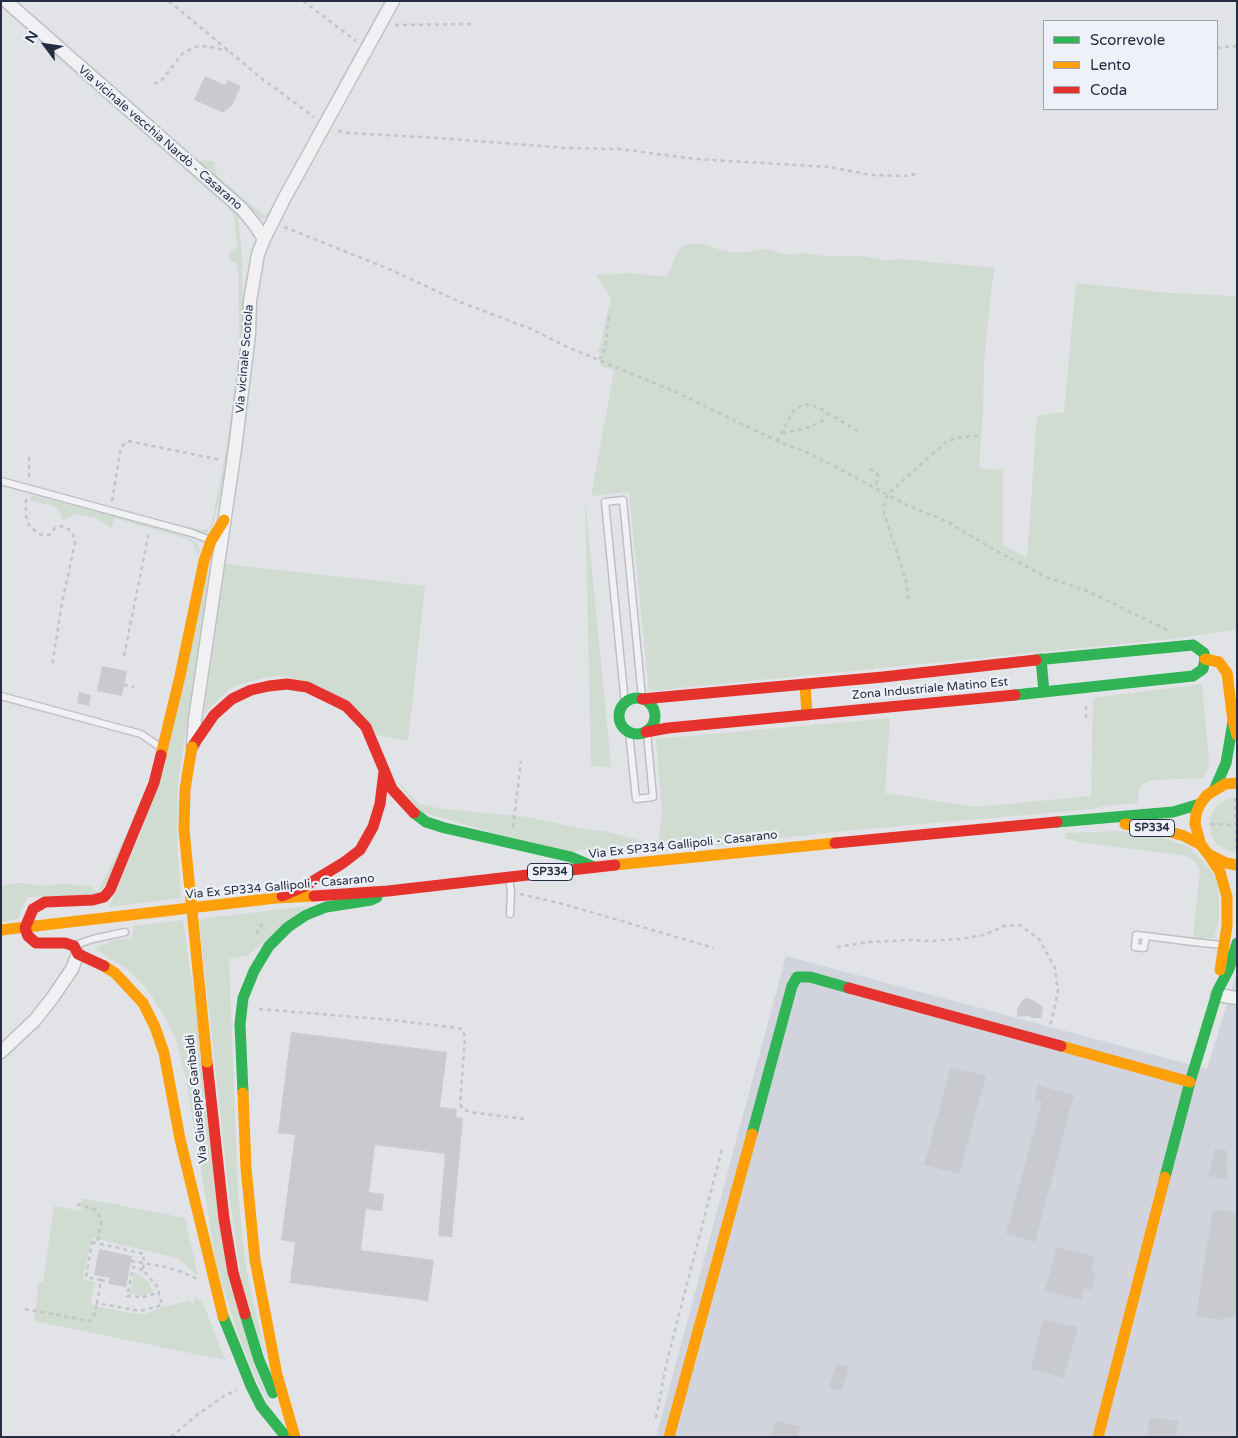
<!DOCTYPE html>
<html>
<head>
<meta charset="utf-8">
<style>
	body { margin:0 }
	#map { position:relative; width:1238px; height:1438px; overflow:hidden; background:#e1e3e7; font-family:"Varela Round",sans-serif }
	canvas { display:block }
	.frame { position:absolute; inset:0; border:2px solid #262d42; pointer-events:none }
	.legend { position:absolute; left:1043px; top:20px; width:175px; height:90px; box-sizing:border-box; background:#eef1f7; border:1px solid #9ea3af; margin:0; padding:6px 9px; list-style:none; font-size:15px; color:#262d42 }
	.legend li { display:flex; align-items:center; gap:10px; height:25px }
	.legend b { width:25px; border:1px solid #9ea3af }
	.north { position:absolute; left:20px; top:20px; width:50px; height:50px; -webkit-text-stroke:4px #eef1f7; paint-order:stroke; rotate:301deg; font-size:14px; font-weight:700; line-height:20px; text-align:center; color:#262d42 }
	.north::after { content:''; display:block; margin:auto; width:18px; height:22px; background:#262d42; clip-path:polygon(50% 0,100% 100%,50% 72%,0 100%) }
</style>
</head>
<body>
<div id="map">
<canvas width="1238" height="1438"></canvas>
<div class="frame"></div>
<ul class="legend">
<li><b style="height:6px;background:#30b455"></b>Scorrevole</li>
<li><b style="height:6px;background:#ff9f0a"></b>Lento</li>
<li><b style="height:6px;background:#e5322d"></b>Coda</li>
</ul>
<div class="north">N</div>
</div>
<script>
const context = document.querySelector('canvas').getContext('2d');
context.lineJoin = 'round';
function fillPath(path, color) { context.fillStyle = color; context.fill(path, 'evenodd'); }
const shape = rows => new Path2D(rows.map(r => 'M' + r).join(''));
function trace(path, color, width, dash) { context.strokeStyle = color; context.lineWidth = width; context.lineCap = dash ? 'butt' : 'round'; context.setLineDash(dash || []); context.stroke(path); }
function drawText(font, color, halo, rows, align = 'center') {
  context.font = font + ' "Varela Round",sans-serif'; context.lineWidth = 4.5; context.setLineDash([]); context.textBaseline = 'middle'; context.strokeStyle = halo; context.fillStyle = color; for (const [text, x, y, turn = 0] of rows) {
    context.save(); context.translate(x, y); context.rotate((+turn || 0) * Math.PI / 180); context.textAlign = isNaN(turn) ? turn : align; if (halo) context.strokeText(text, 0, 0); context.fillText(text, 0, 0); context.restore();
  }
}
fillPath(shape([
	[786,956,1207,1069,1237,972,1237,1437,656,1437]
]), '#d1d4dc');
fillPath(shape([
	[384,1,388,1,272,210,266,218,261,218,199,161,214,161,217,176,259,212,265,215,268,213],
	[42,45,142,129,232,208,238,216,242,254,243,329,241,367,227,466,213,525,206,534,181,525,201,530,209,529,212,522,224,461,240,355,238,269,236,263,229,261,229,251,234,250,237,246,234,215,228,207],
	[693,243,705,244,720,250,737,253,766,249,786,255,805,253,824,256,864,256,886,261,900,259,995,268,991,291,984,361,983,414,979,468,1003,470,1003,545,1027,558,1037,416,1064,412,1076,283,1168,293,1237,296,1237,647,1235,630,1171,639,649,691,629,492,591,496,614,371,599,365,602,355,597,352,601,344,607,313,611,301,606,289,596,275,632,273,657,276,666,276,671,270,675,256,682,246],
	[31,495,99,512,186,536,197,544,200,552,197,556,194,544,185,538,114,518,112,528,96,518,76,514,62,520,60,513,56,507,30,500],
	[585,497,611,767,591,766],
	[214,549,178,783,177,841,181,898,109,907,142,830],
	[225,564,425,586,408,741,377,735,289,676,267,677,235,686,225,693,204,714],
	[1202,684,1209,762,1207,772,1203,778,1150,780,1140,786,1137,803,1106,806,1093,809,844,831,658,852,616,854,587,849,570,852,498,834,421,812,394,778,419,804,443,809,528,817,583,829,604,831,646,842,659,841,662,812,656,739,890,718,885,793,975,807,1091,796,1093,698],
	[155,761,111,879,96,895,29,897,26,899,18,919,1,922,1,887,13,883,25,883,40,886,63,884,92,886,97,893,131,825],
	[1237,798,1237,852,1236,852,1229,851,1217,844,1212,838,1209,824,1210,818,1216,806,1228,799],
	[1120,831,1158,836,1189,847,1209,868,1218,880,1219,917,1214,938,1193,939,1200,869,1191,858,1181,855,1078,842,1065,838,1065,833],
	[307,906,247,956,229,959,238,1191,244,1252,249,1283,268,1365,242,1283,230,1203,199,919],
	[183,920,189,964,254,1365,270,1404,259,1385,243,1348,224,1291,215,1256,185,1073,176,1040,165,1017,146,987,127,969,107,957,95,948,115,940,131,939,134,926],
	[82,1198,185,1218,198,1276,178,1258,92,1238,83,1276,84,1280,95,1282,91,1302,94,1306,130,1313,145,1314,164,1307,189,1301,193,1304,195,1297,203,1303,225,1360,34,1321,39,1282,43,1282,54,1206,81,1211],
	[134,1272,142,1276,147,1281,153,1292,142,1295,129,1294]
]), '#d0dbd1');
fillPath(shape([
	[205,76,225,85,228,80,241,86,232,106,230,106,228,110,226,109,224,113,194,100],
	[102,666,127,671,122,696,97,691],
	[79,692,91,695,89,706,77,703],
	[1026,998,1033,1000,1042,1006,1043,1011,1041,1018,1033,1018,1028,1016,1017,1017,1017,1010,1021,1002],
	[291,1032,447,1052,440,1107,457,1109,456,1117,463,1118,452,1237,438,1236,445,1154,375,1145,369,1192,384,1194,382,1211,366,1209,361,1250,434,1260,428,1301,290,1283,295,1242,281,1240,295,1135,278,1133],
	[951,1067,986,1076,959,1174,924,1165],
	[1038,1085,1074,1095,1035,1242,1006,1234,1042,1102,1034,1100],
	[1215,1149,1228,1151,1226,1167,1228,1167,1226,1179,1208,1176],
	[1213,1209,1237,1212,1237,1318,1225,1317,1224,1320,1196,1316],
	[1057,1247,1095,1257,1091,1270,1096,1273,1091,1290,1084,1288,1081,1300,1045,1290],
	[99,1249,132,1256,126,1287,108,1284,110,1278,94,1275],
	[1043,1320,1078,1327,1064,1378,1032,1369,1031,1367],
	[836,1364,849,1367,842,1391,829,1388],
	[1150,1417,1178,1421,1176,1437,1147,1437],
	[775,1421,800,1426,798,1437,772,1437]
]), '#c9cacf');
const lane = shape([
	[1,481,192,533,210,540],
	[1,696,141,734,160,747],
	[625,704,605,502,623,500,642,698],
	[629,732,636,799,653,797,647,733],
	[509,878,511,892,510,914],
	[1146,936,1144,948,1135,947,1136,935,1146,936,1193,942,1222,945],
	[75,945,93,939,125,932]
]);
const street = shape([
	[6,1,242,209,255,225,264,239],
	[193,745,195,719,235,449,249,334,250,301,258,254,264,239,284,199,393,1],
	[1217,995,1237,998],
	[1,1052,35,1020,53,997,72,969,78,954]
]);
trace(lane, '#bec0c5', 9);
trace(street, '#bec0c5', 15);
trace(shape([
	[169,1,261,78,314,117],
	[303,1,356,41],
	[395,25,472,24],
	[1217,48,1237,46],
	[154,84,162,80,183,53,195,47,207,46,228,51],
	[338,131,349,133,438,138,566,148,619,149,696,159,830,167,871,175,905,176,916,174],
	[284,227,389,269,460,302,531,329,565,346,678,393,777,441,811,454,907,505,948,522,991,548,1046,577,1090,592,1169,631],
	[599,359,603,355,606,342,609,316],
	[782,433,804,429,821,422,828,413],
	[777,441,794,410,804,404,818,407,859,432],
	[29,457,29,478],
	[870,469,875,471,878,476,876,487],
	[26,499,26,516,29,525,36,532,42,535,49,535,55,528,61,526,67,528,73,534,75,543,62,603,52,666],
	[112,501,121,447,128,441,221,460],
	[908,599,906,580,884,513,885,501,888,494,947,441,963,437,979,436],
	[124,656,149,532],
	[124,685,134,687],
	[1086,706,1086,718],
	[1235,798,1236,848],
	[1211,824,1235,825],
	[513,827,521,761],
	[520,894,563,904,714,948],
	[257,934,259,927,262,925,266,925],
	[837,947,868,942,911,940,931,941,960,939,984,935,1004,926,1020,925,1039,939,1055,968,1058,992,1050,1026],
	[259,1009,392,1020,459,1028,463,1030,465,1038,460,1104,462,1108,469,1112,524,1119],
	[77,1204,94,1209,100,1216,101,1225,97,1243],
	[92,1242,144,1254,143,1270,157,1286,162,1305,140,1311,97,1303,101,1280,86,1277,92,1242],
	[131,1261,166,1267,182,1272,197,1279],
	[143,1270,133,1267,127,1296,143,1297,160,1292],
	[101,1280,106,1281],
	[25,1309,90,1321,94,1315,97,1303],
	[656,1418,667,1361,722,1149],
	[171,1437,197,1415,224,1396,237,1390]
]), '#c2c4ca', 2.5, [4, 4]);
trace(lane, '#f1f1f3', 6);
trace(street, '#f1f1f3', 12);
trace(shape([
	[1041,659,1044,692],
	[1015,695,1193,676,1203,669,1205,659,1204,653,1193,645,1036,660],
	'619 716a18 18 0 1 1 36 0a18 18 0 1 1-36 0Z',
	[1215,788,1226,763,1233,722],
	[414,813,426,822,445,828,571,857,594,867],
	[1057,822,1173,812,1200,804],
	[243,1093,240,1024,243,998,254,971,269,946,288,927,306,915,326,907,371,900,377,897],
	[752,1134,792,986,797,977,810,977,849,988],
	[1165,1177,1190,1082,1218,990,1229,969,1237,943],
	[245,1314,259,1360,273,1393],
	[223,1316,251,1386,261,1406,286,1437]
]), '#30b455', 11);
trace(shape([
	[1205,659,1219,662,1227,673,1233,721,1237,735],
	[805,684,807,715],
	[161,755,180,676,204,561,211,541,224,520],
	[1237,783,1225,784,1207,795,1200,804,1196,814,1195,824,1201,845,1208,854,1226,863,1237,865],
	[1125,824,1168,831,1184,836,1201,845],
	[1208,854,1220,872,1227,897,1227,926,1220,970],
	[615,865,835,843],
	[1,930,276,898,314,896],
	[104,966,115,973,143,1003,155,1027,164,1053,180,1139,223,1316],
	[1061,1046,1190,1082],
	[243,1093,246,1168,255,1260,277,1375,295,1437],
	[669,1437,752,1134],
	[1098,1437,1165,1177]
]), '#ff9f0a', 11);
trace(shape([
	[642,699,883,677,1036,660],
	[646,732,668,728,1015,695],
	[192,747,214,715,232,699,251,690,269,686,287,684,307,687,346,706,366,727,392,789,414,813],
	[835,843,1057,822],
	[282,896,305,886,343,863,360,850,373,827,380,804,384,772],
	[314,896,388,891,615,865],
	[104,966,78,954,74,946,65,943,36,943,28,936,25,928,33,909,45,902,93,900,104,897,110,890,154,783,161,755],
	[849,988,1061,1046],
	[207,1062,224,1219,233,1272,245,1314]
]), '#e5322d', 11);
trace(shape([
	[192,747,185,789,184,830,207,1062]
]), '#ff9f0a', 11);
for (const [x, y, w] of [
	[1152,828,45],
	[550,872,45]
]) { const box = new Path2D(); box.roundRect(x - w / 2, y - 8.5, w, 17, 4); context.fillStyle = '#eef1f7'; context.fill(box); trace(box, '#262d42', 1); }
drawText('bold 11px', '#262d42', null, [
	["SP334",1152,828],
	["SP334",550,872]
]);
drawText('12px', '#262d42', '#eef1f7', [
	["Via vicinale vecchia Nardò - Casarano",160,138,41],
	["Via vicinale Scotola",245,359,-85],
	["Zona Industriale Matino Est",930,689,-5],
	["Via Ex SP334 Gallipoli - Casarano",683,845,-6],
	["Via Ex SP334 Gallipoli - Casarano",280,887,-5],
	["Via Giuseppe Garibaldi",197,1099,-96]
]);
</script>
</body>
</html>
